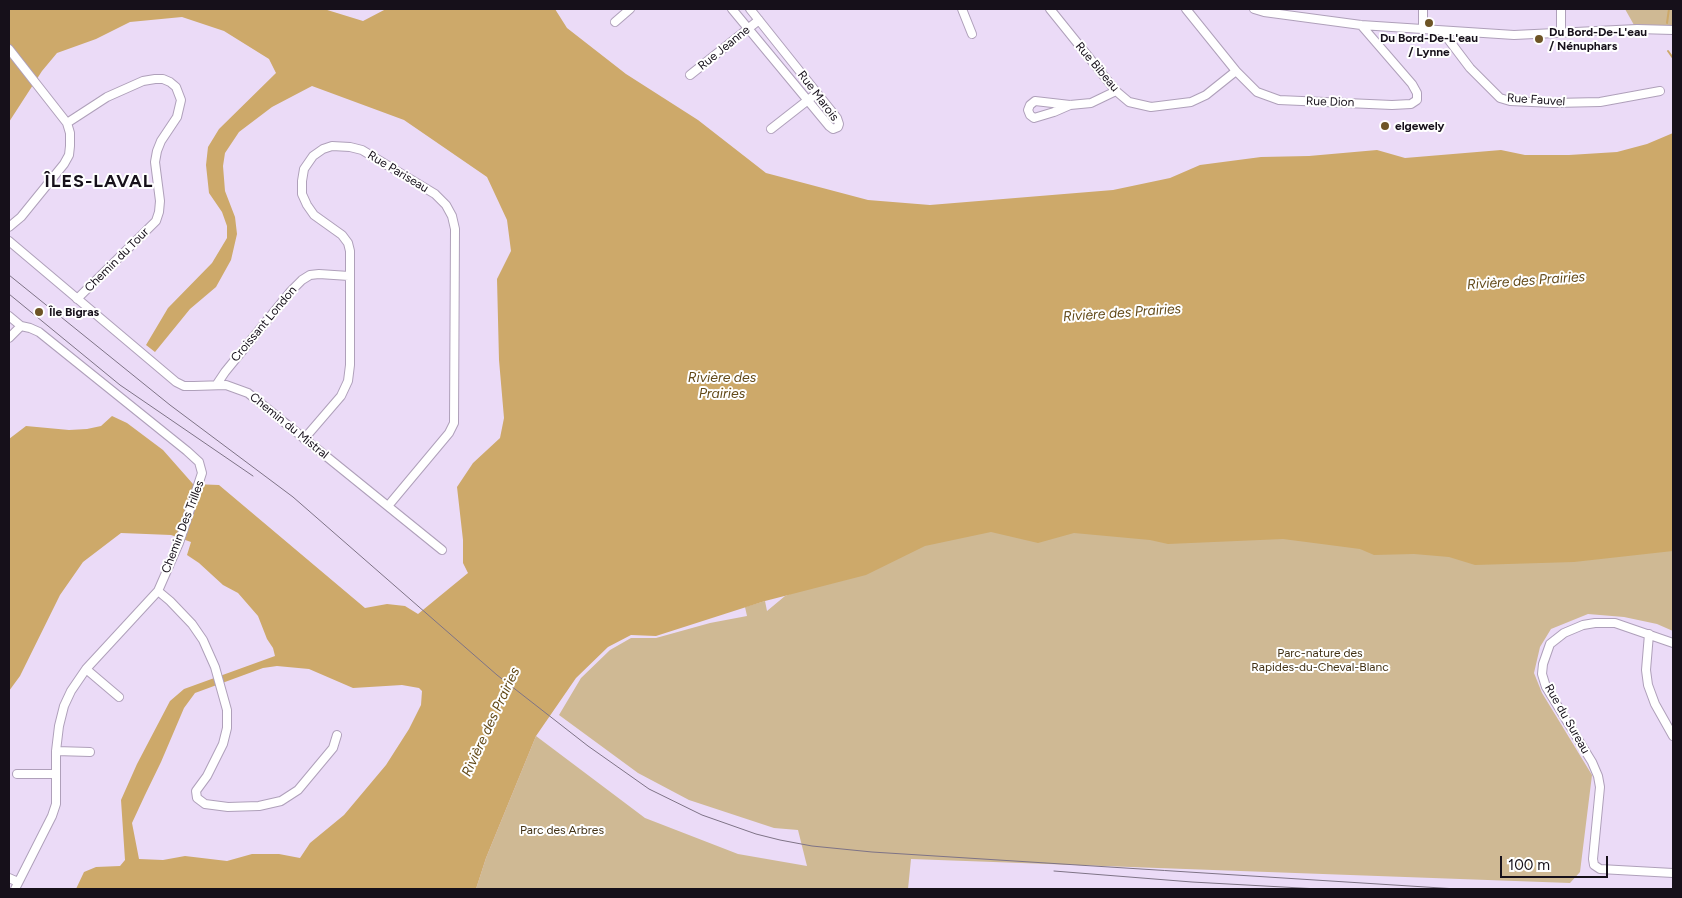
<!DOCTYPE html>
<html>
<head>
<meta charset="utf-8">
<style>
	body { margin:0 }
	#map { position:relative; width:1682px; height:898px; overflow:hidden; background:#ebdbf7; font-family:Figtree,sans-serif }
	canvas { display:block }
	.frame { position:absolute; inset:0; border:10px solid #16101a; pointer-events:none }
	.scale { position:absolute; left:1500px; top:856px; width:108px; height:22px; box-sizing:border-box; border:2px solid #16101a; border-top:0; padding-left:6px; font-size:15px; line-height:18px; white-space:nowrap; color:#16101a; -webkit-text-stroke:4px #fff; paint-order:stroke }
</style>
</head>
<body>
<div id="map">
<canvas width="1682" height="898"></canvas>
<div class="frame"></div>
<div class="scale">100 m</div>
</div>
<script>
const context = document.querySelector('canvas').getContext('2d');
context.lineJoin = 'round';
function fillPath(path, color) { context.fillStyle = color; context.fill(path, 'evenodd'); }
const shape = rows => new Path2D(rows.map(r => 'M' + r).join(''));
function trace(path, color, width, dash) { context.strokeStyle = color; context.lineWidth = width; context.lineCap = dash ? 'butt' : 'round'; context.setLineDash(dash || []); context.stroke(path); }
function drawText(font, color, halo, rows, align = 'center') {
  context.font = font + ' Figtree,sans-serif'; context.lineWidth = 4; context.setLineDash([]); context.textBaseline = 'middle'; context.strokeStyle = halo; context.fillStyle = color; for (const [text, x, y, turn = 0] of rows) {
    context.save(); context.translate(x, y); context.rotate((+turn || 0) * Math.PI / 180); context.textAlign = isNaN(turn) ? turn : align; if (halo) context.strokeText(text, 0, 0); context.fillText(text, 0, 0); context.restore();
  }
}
fillPath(shape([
	[1625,9,1673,9,1673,26,1634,25],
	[1673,433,1673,631,1657,624,1624,617,1588,614,1551,629,1540,647,1534,673,1542,693,1592,775,1580,872,1570,883,911,859,908,889,476,889,486,858,536,736,645,818,738,854,807,866,798,830,774,828,689,800,638,773,559,715,581,678,610,650,631,638,656,638,710,623,747,616,745,607,765,601,767,611,785,596,845,572,927,462]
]), '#cfb994');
fillPath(shape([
	[9,9,324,9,363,21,386,9,555,9,567,28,626,74,698,120,766,173,868,200,930,205,1113,190,1170,178,1200,165,1261,157,1309,156,1377,150,1405,158,1501,150,1525,155,1569,155,1617,152,1647,144,1673,133,1673,551,1574,562,1475,565,1449,557,1414,554,1374,555,1360,549,1283,539,1168,544,1150,540,1074,533,1038,543,991,532,925,546,866,575,765,601,656,636,631,635,608,647,576,678,536,736,486,858,476,889,76,889,84,872,96,867,120,866,125,860,121,800,137,764,170,701,184,689,275,656,273,648,267,639,258,616,238,593,223,585,199,563,187,555,191,542,171,535,121,533,83,562,60,595,20,676,9,691,9,439,26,426,69,430,87,429,101,426,112,416,127,423,163,450,193,484,219,485,365,608,387,604,405,606,418,614,468,573,463,563,463,540,457,487,473,463,500,438,504,418,499,360,497,279,511,251,507,220,487,177,404,120,312,86,272,107,239,132,225,153,223,166,225,191,235,217,237,234,231,260,216,287,190,309,155,352,146,345,168,308,212,263,227,238,227,226,222,212,209,193,206,165,208,147,219,129,276,73,269,59,224,31,182,17,130,22,96,39,57,53,42,71,9,122],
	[277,666,309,669,353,688,402,685,419,688,422,691,421,705,409,729,386,765,344,815,310,843,300,858,279,854,252,854,227,861,185,856,163,860,139,859,132,823,145,795,161,762,184,708,195,693,263,668]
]), '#cda96a');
trace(shape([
	[1667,23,1669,9],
	[1668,51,1673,58]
]), '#cda96a', 2);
const minor = shape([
	[732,9,829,126,833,129,838,127,839,124,837,118,750,9],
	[962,9,972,34],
	[1050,9,1116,91,1129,102,1151,107,1191,102,1206,95,1236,71],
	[1186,9,1236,71,1257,92,1279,100,1392,105,1411,104,1417,100,1417,93,1412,84,1361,25],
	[1254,9,1264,12,1361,25,1514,35,1637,29,1673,30],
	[1561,9,1561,32],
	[615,22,630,9],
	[1423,29,1423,9],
	[1442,31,1470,68,1500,98,1510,101,1554,103,1600,102,1660,91],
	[9,49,67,123,70,133,70,146,69,155,64,164,21,217,9,227],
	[690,75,759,20],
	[1070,105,1054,112,1034,118,1030,115,1028,110,1030,105,1035,101,1070,105,1091,103,1116,91],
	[67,123,107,97,143,81,155,79,163,79,170,82,176,87,181,100,177,117,161,141,157,151,155,162,160,201,159,212,156,221,77,299],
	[771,129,817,93],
	[9,241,176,382,184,386,194,386,226,385,248,393,442,550],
	[9,316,21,326],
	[9,338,21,326],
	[217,384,225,372,291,291,302,280,310,275,319,274,349,276],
	[304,439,341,396,348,381,350,365,350,251,348,243,342,235,314,215,307,205,302,194,302,181,304,169,313,156,323,149,332,146,350,147,362,150,435,194,446,205,452,216,455,229,454,423,449,433,388,506],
	[158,591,170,601,192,624,203,640,215,667,227,710,227,728,223,744,207,776,196,791,197,798,205,804,228,807,259,806,281,801,298,790,333,748,337,735],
	[1649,634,1646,670,1648,685,1655,704,1673,736],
	[1673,643,1615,623,1595,623,1583,625,1564,633,1550,644,1543,664,1542,674,1546,687,1592,762,1598,776,1600,787,1593,859,1594,865,1600,869,1673,873],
	[86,669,119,697],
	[56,751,90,752],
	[17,774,56,774],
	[9,878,18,882],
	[15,889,52,816,56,804,56,751,59,726,64,706,71,691,86,669,158,591,179,543,202,473,199,462,187,451,39,332,30,328,21,326]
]);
trace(minor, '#afa0ba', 10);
trace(minor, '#fff', 8);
trace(shape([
	[9,275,170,405,293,497,497,675,588,746,649,789,702,815,756,834,780,840,812,846,872,852,1457,889],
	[9,294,120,385,253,476],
	[1054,871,1192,882,1319,889]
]), '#7e7386', 1);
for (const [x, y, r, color] of [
	[1429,23,5,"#6d5425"],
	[1539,39,5,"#6d5425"],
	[1385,126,5,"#6d5425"],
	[39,312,5,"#6d5425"]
]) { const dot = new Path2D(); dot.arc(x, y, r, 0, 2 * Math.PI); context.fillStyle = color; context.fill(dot); trace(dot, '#fff', 2); }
drawText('bold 12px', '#16101a', '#fff', [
	["Du Bord-De-L'eau",1549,32],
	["/ Nénuphars",1549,46],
	["Du Bord-De-L'eau",1429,38,"center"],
	["/ Lynne",1429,52,"center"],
	["elgewely",1395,126],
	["Île Bigras",49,312]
], 'left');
drawText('12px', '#16101a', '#fff', [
	["Rue Jeanne",724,48,-39],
	["Rue Bibeau",1097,67,50],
	["Rue Marois",818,96,53],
	["Rue Fauvel",1536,100,4],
	["Rue Dion",1330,102,2],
	["Rue Pariseau",398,172,31],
	["Chemin du Tour",117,260,-45],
	["Croissant London",264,324,-50],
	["Chemin du Mistral",289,426,39],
	["Chemin Des Trilles",183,527,-69],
	["Rue du Sureau",1567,719,60]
]);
drawText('12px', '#423216', '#fff', [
	["Parc-nature des",1320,653],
	["Rapides-du-Cheval-Blanc",1320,667],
	["Parc des Arbres",562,830]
]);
drawText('italic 14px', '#634a19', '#fff', [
	["Rivière des Prairies",1526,281,-4],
	["Rivière des Prairies",1122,313,-4],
	["Rivière des",722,378],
	["Prairies",722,394],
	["Rivière des Prairies",491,722,-65]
]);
context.letterSpacing = '1px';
drawText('bold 18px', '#16101a', '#fff', [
	["ÎLES-LAVAL",99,182]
]);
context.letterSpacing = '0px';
</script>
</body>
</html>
